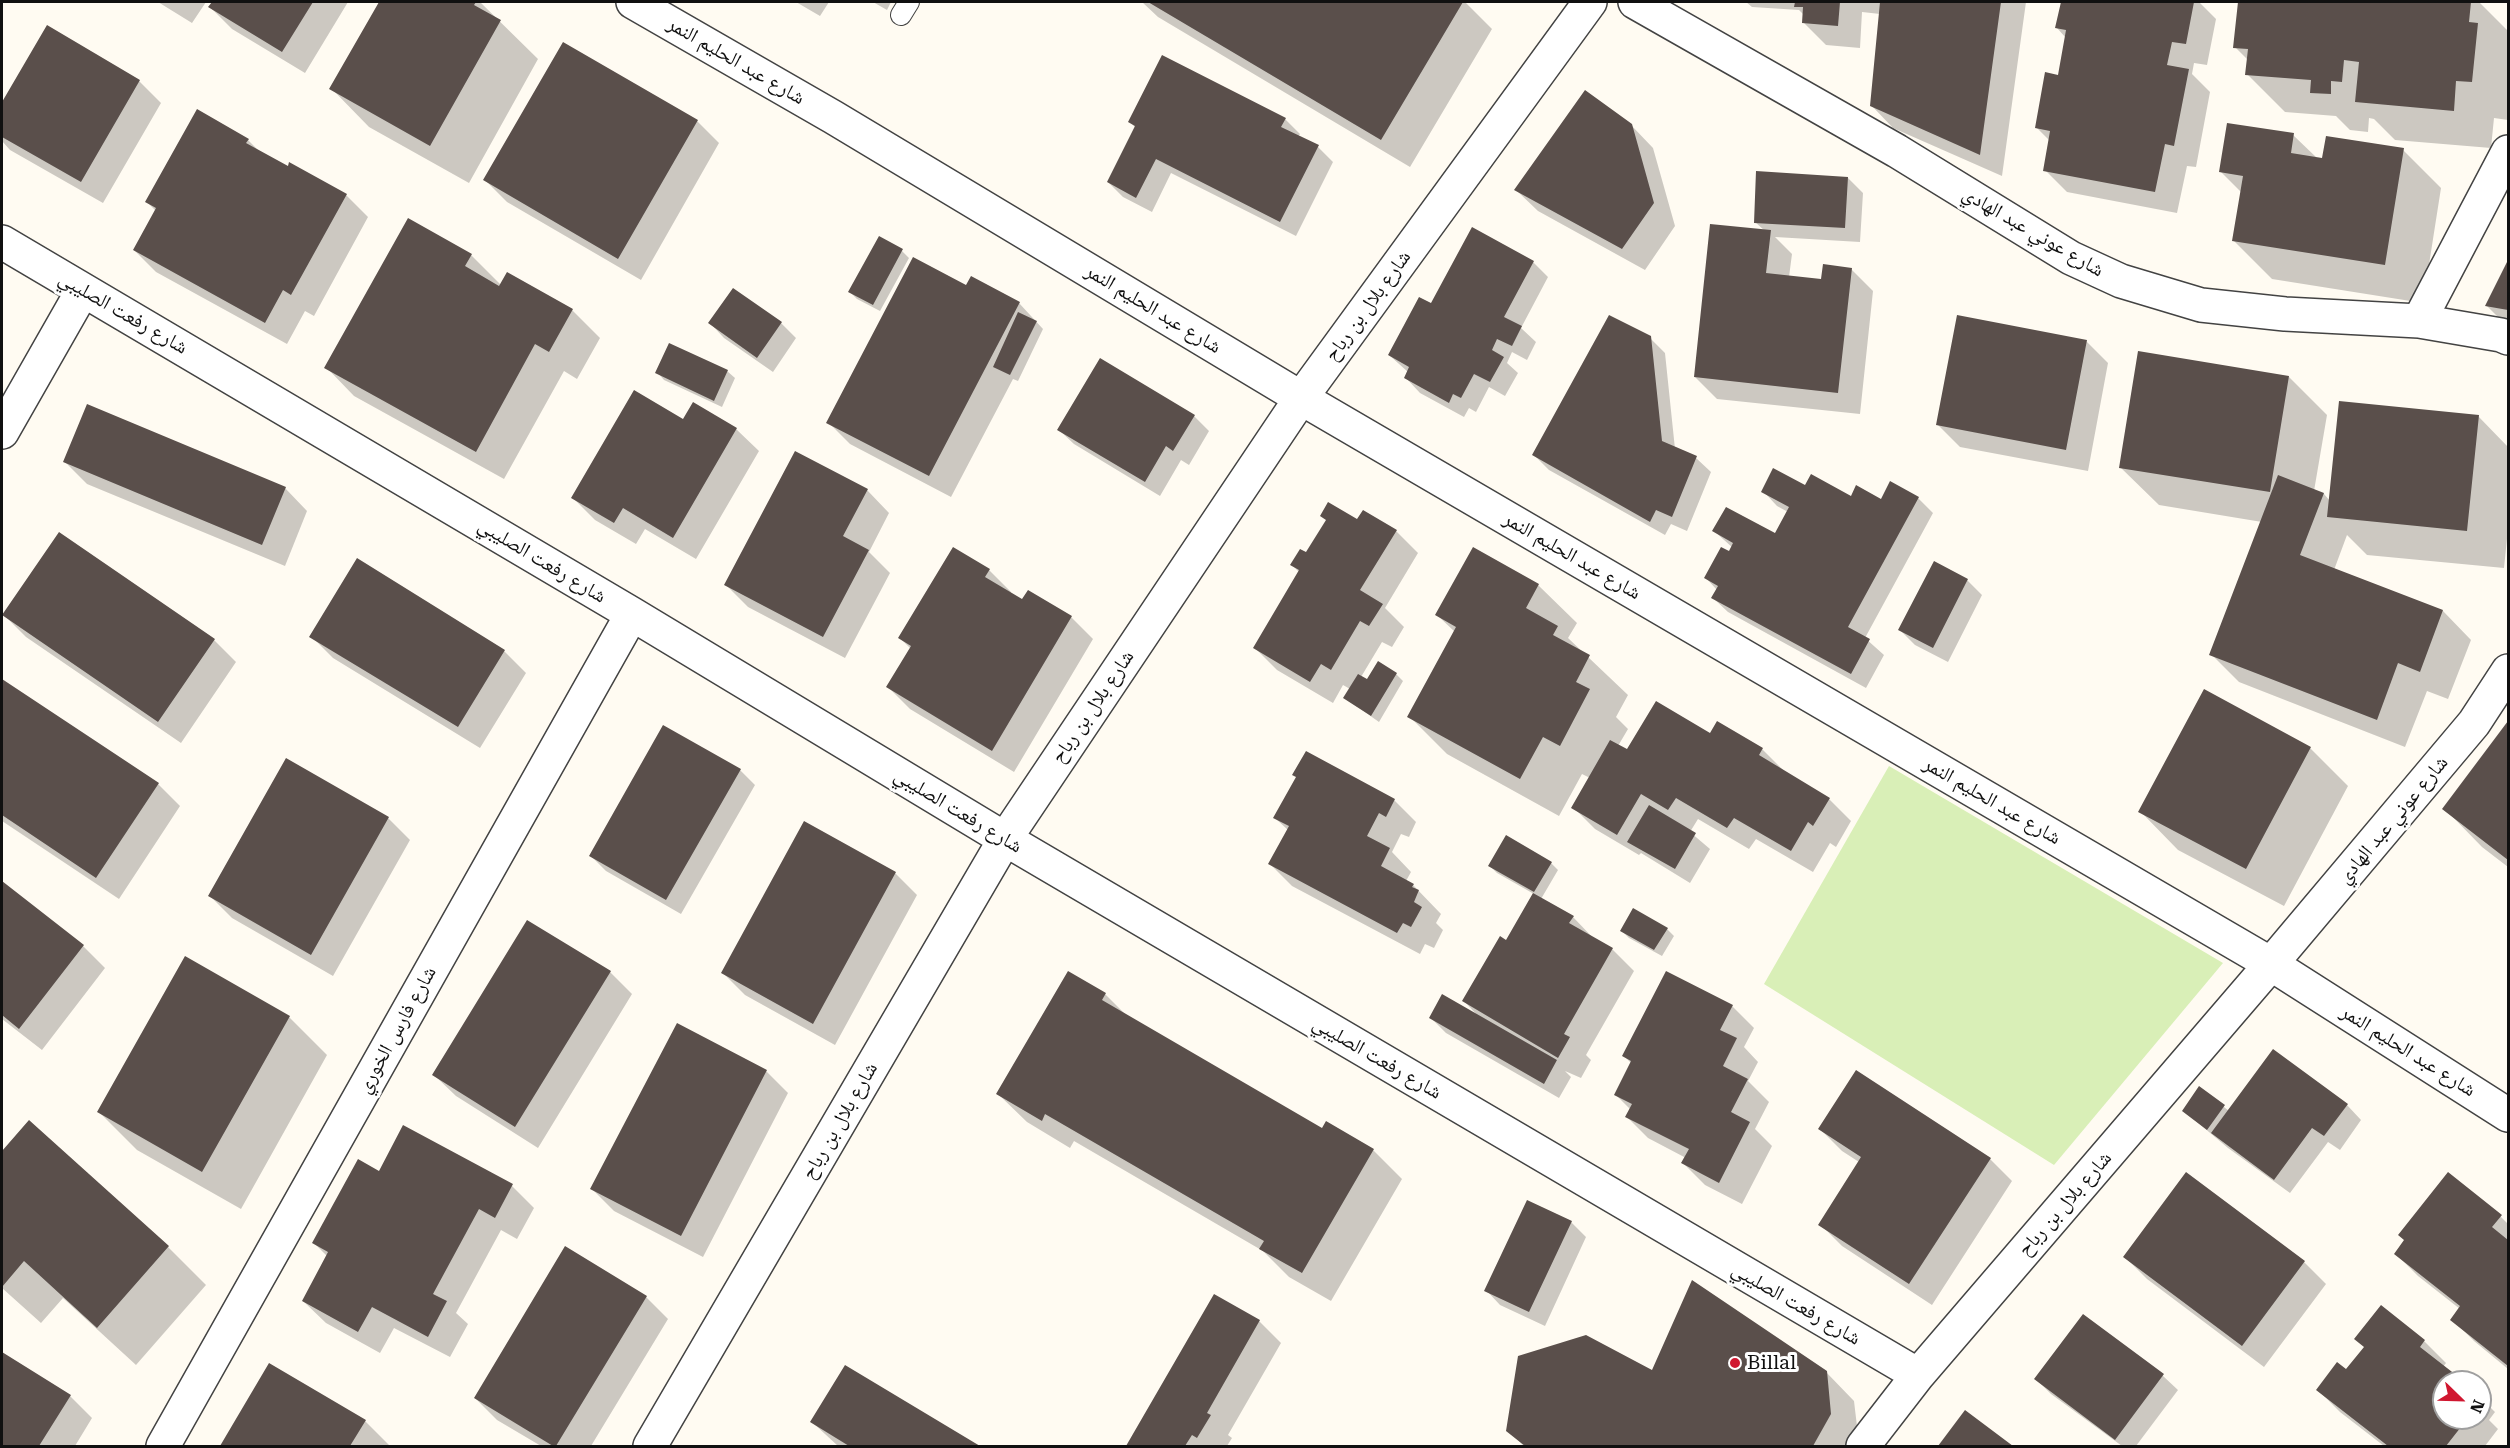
<!DOCTYPE html>
<html>
<head>
<meta charset="utf-8">
<style>
	body { margin:0 }
	#map { position:relative; width:2510px; height:1448px; overflow:hidden; background:#fffbf2; font-family:"Roboto Serif",serif }
	canvas { display:block }
	.frame { position:absolute; inset:0; border:3px solid #101010; pointer-events:none }
	.north { position:absolute; left:2432px; top:1370px; width:60px; height:60px; box-sizing:border-box; background:#fff; border:2px solid #9f9f9f; border-radius:50%; rotate:113deg; font-size:16px; font-weight:700; line-height:24px; text-align:center; color:#101010 }
	.north::after { content:''; display:block; margin:auto; width:21px; height:27px; background:#d01730; clip-path:polygon(50% 0,100% 100%,50% 72%,0 100%) }
</style>
</head>
<body>
<div id="map">
<canvas width="2510" height="1448"></canvas>
<div class="frame"></div>
<div class="north">N</div>
</div>
<script>
const context = document.querySelector('canvas').getContext('2d');
context.lineJoin = 'round';
function fillPath(path, color) { context.fillStyle = color; context.fill(path, 'evenodd'); }
const shape = rows => new Path2D(rows.map(r => 'M' + r).join(''));
function trace(path, color, width, dash) { context.strokeStyle = color; context.lineWidth = width; context.lineCap = dash ? 'butt' : 'round'; context.setLineDash(dash || []); context.stroke(path); }
function drawText(font, color, halo, rows, align = 'center') {
  context.font = font + ' "Roboto Serif","Noto Naskh Arabic",serif'; context.lineWidth = 6; context.setLineDash([]); context.textBaseline = 'middle'; context.strokeStyle = halo; context.fillStyle = color; for (const [text, x, y, turn = 0] of rows) {
    context.save(); context.translate(x, y); context.rotate((+turn || 0) * Math.PI / 180); context.textAlign = isNaN(turn) ? turn : align; if (halo) context.strokeText(text, 0, 0); context.fillText(text, 0, 0); context.restore();
  }
}
fillPath(shape([
	[1889,766,2223,963,2054,1165,1764,984]
]), '#d9efb7');
fillPath(shape([
	[158,2,206,2,192,23],
	[213,2,348,2,305,73,232,29,210,7],
	[380,2,480,2,538,59,469,183,369,127,331,88],
	[796,2,829,2,820,16],
	[873,2,891,2,887,10],
	[1142,2,1465,2,1492,29,1410,167,1158,17],
	[1746,2,2026,2,2002,176,1893,128,1871,105,1880,14,1862,12,1860,48,1826,45,1804,23,1804,15,1799,10,1752,7],
	[2062,2,2199,2,2216,19,2207,65,2194,63,2192,74,2210,92,2196,167,2187,166,2177,213,2067,192,2045,170,2050,141,2036,127,2059,77,2066,38,2057,28],
	[2239,2,2479,2,2508,31,2508,120,2494,118,2491,148,2395,140,2374,119,2369,118,2368,132,2350,130,2336,116,2285,112,2247,74,2248,60,2235,47],
	[47,27,139,81,161,103,103,203,10,150,2,141,2,105],
	[1285,119,1300,134,1298,137,1318,147,1333,162,1296,236,1171,173,1152,212,1123,197,1108,182,1136,128,1130,122],
	[697,121,719,143,641,280,507,202,485,180],
	[1631,125,1653,148,1675,226,1645,270,1538,211,1516,190],
	[2293,135,2317,158,2324,159,2403,150,2441,188,2423,303,2272,279,2234,241,2241,192,2221,172],
	[248,140,263,155,346,195,368,217,314,316,305,311,287,344,156,272,134,250,156,211,147,202],
	[1848,178,1863,193,1860,242,1775,237,1792,254,1789,277,1822,281,1851,269,1873,291,1860,414,1717,399,1695,377,1765,231,1755,222],
	[902,251,909,258,880,311,857,299,850,292],
	[471,255,501,285,572,310,600,338,577,379,564,371,504,479,354,396,326,367],
	[1533,262,1548,277,1521,328,1536,342,1527,360,1512,352,1507,363,1518,373,1505,396,1489,387,1476,412,1469,408,1464,417,1420,393,1406,378,1408,372,1389,355,1431,305],
	[2508,263,2508,322,2501,320,2486,305],
	[967,287,1019,303,1043,329,1018,381,1013,379,951,497,850,444,828,422],
	[734,290,781,323,796,338,773,372,724,338,710,323],
	[1650,338,1665,353,1675,449,1696,458,1711,472,1687,531,1671,524,1665,535,1549,470,1534,455],
	[2086,341,2108,363,2088,471,1960,447,1938,425],
	[727,371,735,378,722,407,664,380,657,372],
	[2289,377,2327,415,2314,491,2324,494,2330,501,2478,416,2508,447,2508,529,2504,568,2367,555,2347,535,2334,570,2443,611,2471,640,2448,699,2427,691,2405,747,2239,682,2211,654,2262,522,2159,505,2120,467],
	[693,404,736,429,759,451,696,559,645,529,636,544,595,520,573,498,684,421],
	[1194,416,1209,431,1189,465,1181,460,1160,496,1074,444,1059,430],
	[796,453,867,490,889,513,869,552,890,573,845,658,748,607,726,585],
	[65,462,285,488,307,511,285,566,87,484],
	[1805,487,1852,498,1882,501,1918,498,1933,513,1865,638,1884,655,1866,688,1728,612,1713,598,1717,590,1706,578,1733,548,1714,531,1775,535,1788,512,1777,506,1763,491],
	[1358,521,1396,531,1418,553,1385,608,1404,627,1392,647,1382,642,1361,677,1368,681,1396,674,1403,681,1379,722,1345,698,1350,689,1343,685,1333,703,1277,670,1255,648,1300,573,1292,565],
	[59,534,214,640,236,662,181,743,26,637,4,615],
	[357,561,504,651,526,673,480,748,333,658,311,636],
	[989,570,1011,592,1010,594,1023,602,1071,617,1093,639,1014,772,910,709,888,687,911,649,900,638],
	[1967,580,1982,595,1948,662,1915,645,1900,630],
	[1538,585,1577,623,1568,638,1628,695,1616,717,1628,729,1618,746,1628,752,1710,735,1762,749,1784,771,1829,799,1851,821,1836,847,1830,843,1813,872,1756,839,1749,849,1698,819,1690,832,1710,849,1690,883,1641,853,1639,855,1595,829,1573,807,1590,778,1582,774,1559,816,1447,754,1409,716,1455,632,1437,615],
	[2,680,158,784,180,806,119,899,2,821],
	[2508,724,2508,867,2482,847,2444,808],
	[2310,748,2348,786,2284,906,2178,850,2140,811],
	[1306,753,1394,800,1416,822,1409,837,1401,834,1392,852,1411,872,1406,881,1413,885,1441,914,1436,923,1443,930,1434,948,1425,944,1420,954,1292,886,1270,864,1288,830,1275,818,1297,778],
	[740,770,755,785,681,914,606,871,591,856],
	[388,818,410,840,333,976,232,918,210,896],
	[1551,863,1558,870,1541,899,1573,917,1595,940,1612,949,1634,971,1586,1055,1591,1060,1581,1078,1565,1071,1571,1077,1559,1098,1446,1033,1431,1018,1478,1016,1464,1001,1507,942,1534,894,1497,873,1490,866],
	[895,873,917,895,835,1045,745,995,723,973],
	[2,883,83,946,105,968,42,1050,2,1019],
	[528,922,610,972,632,994,538,1148,456,1096,433,1074],
	[1667,929,1674,936,1662,956,1629,938,1622,931],
	[1105,994,1128,1017,1322,1130,1327,1123,1373,1150,1402,1179,1331,1301,1289,1277,1263,1251,1074,1141,1070,1148,1027,1122,998,1094],
	[1732,1006,1754,1028,1744,1047,1758,1062,1748,1081,1769,1102,1755,1129,1772,1146,1742,1204,1705,1185,1683,1163,1686,1158,1648,1138,1626,1116,1630,1109,1616,1095,1632,1064,1624,1056],
	[289,1017,327,1055,241,1209,137,1150,99,1112],
	[766,1071,788,1093,703,1257,614,1211,592,1189],
	[2200,1088,2229,1111,2347,1105,2361,1120,2340,1150,2328,1142,2290,1193,2228,1148,2184,1111],
	[29,1122,168,1247,206,1285,136,1365,63,1298,41,1323,2,1288,2,1153],
	[404,1127,512,1186,534,1208,517,1239,501,1230,456,1313,468,1324,450,1357,394,1328,380,1353,326,1323,303,1301,327,1256,314,1243,379,1173],
	[1820,1129,1990,1159,2012,1181,1932,1305,1842,1246,1820,1224,1859,1162,1842,1151],
	[2500,1216,2508,1224,2508,1369,2474,1341,2452,1319,2460,1309,2418,1276,2396,1254,2406,1241],
	[1571,1222,1586,1237,1545,1326,1500,1305,1486,1290],
	[2125,1257,2304,1262,2326,1284,2264,1367,2147,1279],
	[1215,1296,1259,1321,1281,1343,1228,1435,1232,1438,1227,1446,1128,1446],
	[646,1297,668,1319,591,1446,541,1446,497,1420,475,1398],
	[2083,1316,2163,1376,2178,1390,2136,1446,2122,1446,2051,1394,2036,1379],
	[2424,1341,2446,1363,2443,1367,2462,1382,2444,1382,2444,1418,2480,1418,2480,1397,2495,1412,2489,1420,2498,1429,2485,1446,2384,1446,2340,1412,2318,1390,2347,1371,2365,1348],
	[2,1354,70,1396,92,1418,75,1446,2,1446],
	[269,1365,365,1421,390,1446,222,1446],
	[846,1367,977,1446,838,1446,812,1422],
	[1652,1372,1826,1372,1854,1401,1859,1443,1857,1446,1524,1446,1508,1431],
	[1965,1412,2011,1446,1940,1446]
]), '#0003');
fillPath(shape([
	[212,2,313,2,282,52,208,7],
	[379,2,476,2,474,5,501,20,430,146,329,89],
	[1148,2,1463,2,1381,140],
	[1795,2,1840,2,1838,26,1802,23,1803,7,1794,7],
	[1880,2,2001,2,1980,155,1870,106],
	[2061,2,2194,2,2186,44,2172,42,2167,65,2189,69,2174,146,2165,144,2155,192,2043,171,2050,131,2035,128,2045,72,2058,75,2066,30,2055,28],
	[2238,2,2471,2,2469,22,2478,23,2472,82,2456,81,2454,111,2355,102,2359,62,2344,60,2342,82,2331,81,2331,94,2310,93,2311,80,2245,75,2248,49,2233,48],
	[47,25,140,80,81,182,2,137,2,102],
	[563,42,698,120,618,259,483,180],
	[1162,55,1286,118,1281,127,1319,145,1280,222,1156,159,1136,198,1107,182,1135,126,1128,122],
	[1585,90,1632,124,1654,203,1622,249,1514,190],
	[197,109,249,139,246,143,288,166,289,162,347,194,291,295,283,290,265,323,133,250,156,208,145,202],
	[2227,123,2294,133,2291,153,2322,158,2326,136,2404,148,2385,265,2232,241,2243,176,2219,172],
	[1756,171,1848,177,1845,228,1754,223],
	[408,218,472,254,465,266,499,286,507,272,573,309,549,352,535,344,476,452,324,368],
	[1710,224,1771,230,1766,273,1821,279,1823,264,1852,268,1838,393,1694,377],
	[1472,227,1534,261,1504,317,1522,326,1512,346,1497,339,1492,350,1504,357,1490,382,1474,374,1461,398,1453,394,1449,403,1404,378,1409,367,1388,355,1419,297,1431,303],
	[879,236,903,249,873,305,848,292],
	[913,257,966,285,971,276,1020,302,929,476,826,423],
	[2508,260,2508,310,2485,306],
	[733,288,782,322,757,358,708,323],
	[1018,312,1037,321,1010,375,993,367],
	[1609,315,1651,336,1662,441,1697,456,1672,517,1656,510,1650,522,1532,455],
	[1957,315,2087,340,2066,450,1936,425],
	[669,343,728,370,714,401,655,373],
	[2138,351,2289,376,2270,492,2119,468],
	[1100,358,1195,415,1173,451,1166,446,1145,482,1057,430],
	[634,390,683,419,693,402,737,428,673,538,623,508,614,523,571,498],
	[2339,401,2479,415,2467,531,2327,517],
	[87,404,286,487,262,545,63,462],
	[795,451,868,489,843,536,869,550,823,637,724,585],
	[1773,468,1805,485,1811,474,1851,496,1856,485,1881,499,1890,481,1919,497,1848,627,1870,639,1851,674,1711,598,1718,586,1704,578,1721,547,1729,551,1733,543,1712,531,1726,507,1775,533,1789,507,1761,492],
	[2278,475,2324,493,2300,555,2443,610,2420,672,2398,663,2377,720,2209,655],
	[1328,502,1357,519,1363,510,1397,530,1360,590,1383,604,1369,626,1360,621,1331,670,1321,664,1310,682,1253,648,1299,570,1290,565,1300,549,1306,552,1326,520,1320,516],
	[59,532,215,639,158,722,2,615],
	[953,547,990,569,985,577,1022,599,1028,590,1072,616,992,751,886,687,911,646,898,638],
	[1473,547,1539,584,1526,608,1558,626,1553,635,1590,655,1576,682,1590,689,1560,746,1543,737,1520,779,1407,717,1456,627,1435,615],
	[357,558,505,650,458,727,309,637],
	[1934,561,1968,579,1933,648,1898,630],
	[1378,661,1397,673,1371,716,1343,698,1358,674,1367,679],
	[2,679,159,783,96,878,2,815],
	[2204,689,2311,747,2246,869,2138,812],
	[1656,701,1710,733,1717,721,1763,748,1759,755,1830,798,1813,826,1808,822,1791,851,1734,818,1727,828,1676,798,1668,810,1641,794,1617,835,1571,808,1610,740,1627,749],
	[2508,721,2508,860,2442,809],
	[663,725,741,769,666,900,589,856],
	[1306,751,1395,799,1386,817,1379,813,1367,836,1390,848,1381,866,1414,884,1412,887,1419,890,1414,902,1422,907,1411,927,1403,923,1397,933,1268,864,1289,826,1273,818,1296,777,1292,775],
	[286,758,389,817,311,955,208,896],
	[1649,805,1696,833,1675,869,1627,842],
	[804,821,896,872,813,1024,721,973],
	[1506,835,1552,862,1534,892,1488,866],
	[2,881,84,945,19,1029,2,1015],
	[1533,893,1574,916,1569,923,1613,948,1564,1034,1570,1037,1558,1058,1462,1001,1500,936,1506,940],
	[1633,908,1668,928,1654,950,1620,931],
	[527,920,611,971,515,1127,432,1075],
	[185,956,290,1016,202,1172,97,1112],
	[1068,971,1106,993,1102,1000,1322,1128,1326,1121,1374,1149,1302,1273,1259,1249,1264,1241,1045,1114,1042,1121,996,1094],
	[1666,971,1733,1005,1720,1030,1737,1038,1723,1066,1748,1079,1731,1112,1750,1122,1719,1183,1681,1163,1689,1149,1625,1117,1632,1104,1614,1095,1631,1061,1622,1056],
	[1442,994,1557,1060,1544,1084,1429,1018],
	[677,1023,767,1070,681,1236,590,1189],
	[2273,1049,2348,1104,2324,1136,2312,1128,2274,1180,2211,1133],
	[1856,1070,1991,1158,1909,1284,1818,1225,1861,1157,1818,1129],
	[2199,1086,2225,1105,2207,1130,2182,1111],
	[29,1120,169,1246,97,1328,24,1261,2,1287,2,1151],
	[403,1125,513,1184,495,1218,479,1209,433,1294,447,1301,428,1337,372,1307,358,1332,302,1301,328,1252,312,1243,358,1159,379,1171],
	[2186,1172,2305,1261,2242,1346,2123,1257],
	[2448,1172,2502,1215,2492,1227,2508,1240,2508,1366,2450,1320,2460,1306,2394,1254,2404,1240,2398,1235],
	[1527,1200,1572,1221,1529,1312,1484,1291],
	[565,1246,647,1296,556,1446,553,1446,474,1398],
	[1692,1280,1827,1371,1831,1414,1813,1446,1525,1446,1506,1431,1518,1356,1586,1335,1652,1370],
	[1214,1294,1260,1320,1207,1413,1211,1415,1197,1438,1192,1435,1185,1446,1126,1446],
	[2381,1305,2425,1340,2420,1347,2465,1382,2444,1382,2444,1418,2468,1418,2446,1446,2388,1446,2316,1390,2337,1362,2346,1369,2364,1347,2354,1339],
	[2083,1314,2164,1374,2115,1440,2034,1379],
	[2,1352,71,1395,39,1446,2,1446],
	[269,1363,366,1420,350,1446,220,1446],
	[845,1365,980,1446,849,1446,810,1422],
	[1965,1410,2013,1446,1938,1446]
]), '#5a4f4b');
const service = shape([
	[901,15,909,2]
]);
const minor = shape([
	[633,2,833,117,1301,398,2271,964,2508,1115],
	[1635,2,1897,151,2071,258,2121,281,2201,305,2285,314,2419,321,2501,335,2508,338],
	[2,242,632,614,1005,839,1918,1375],
	[2419,321,2508,152],
	[2,432,83,290],
	[163,1446,632,614],
	[650,1446,1005,839,1301,398,1590,2],
	[1863,1446,1918,1375,2271,964,2474,723,2508,671]
]);
trace(service, '#434343', 22);
trace(minor, '#434343', 36);
trace(service, '#fff', 20);
trace(minor, '#fff', 33);
for (const [x, y, r, color] of [
	[1735,1363,6,"#d01730"]
]) { const dot = new Path2D(); dot.arc(x, y, r, 0, 2 * Math.PI); context.fillStyle = color; context.fill(dot); trace(dot, '#fff', 2); }
drawText('20px', '#101010', '#fff', [
	["شارع عبد الحليم النمر",736,61,30],
	["شارع عوني عبد الهادي",2033,232,30],
	["شارع بلال بن رباح",1368,306,-54],
	["شارع عبد الحليم النمر",1153,309,31],
	["شارع رفعت الصليبي",123,313,30],
	["شارع عبد الحليم النمر",1572,556,30],
	["شارع رفعت الصليبي",542,561,31],
	["شارع بلال بن رباح",1093,707,-56],
	["شارع عبد الحليم النمر",1992,801,30],
	["شارع رفعت الصليبي",958,811,31],
	["شارع عوني عبد الهادي",2393,820,-50],
	["شارع فارس الخوري",397,1030,-61],
	["شارع عبد الحليم النمر",2408,1051,32],
	["شارع رفعت الصليبي",1377,1058,30],
	["شارع بلال بن رباح",840,1121,-60],
	["شارع بلال بن رباح",2065,1204,-49],
	["شارع رفعت الصليبي",1796,1304,30]
]);
drawText('20px', '#101010', '#fff', [
	["Billal",1747,1363]
], 'left');
</script>
</body>
</html>
